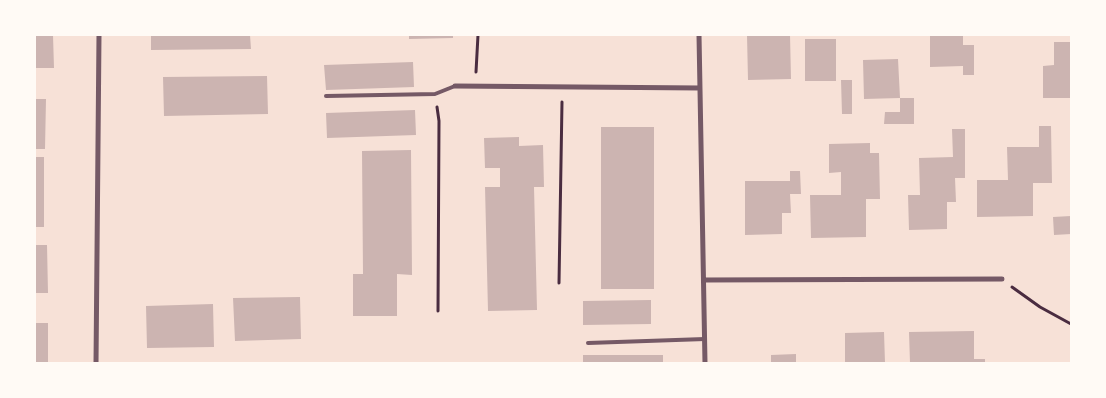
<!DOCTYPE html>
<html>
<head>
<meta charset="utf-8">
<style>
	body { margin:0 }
	#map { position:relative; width:1106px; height:398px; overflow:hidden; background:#f7e1d7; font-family:"PT Sans",sans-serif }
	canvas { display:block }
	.frame { position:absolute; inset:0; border:36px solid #fffaf5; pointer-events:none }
</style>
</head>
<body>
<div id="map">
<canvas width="1106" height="398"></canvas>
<div class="frame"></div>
</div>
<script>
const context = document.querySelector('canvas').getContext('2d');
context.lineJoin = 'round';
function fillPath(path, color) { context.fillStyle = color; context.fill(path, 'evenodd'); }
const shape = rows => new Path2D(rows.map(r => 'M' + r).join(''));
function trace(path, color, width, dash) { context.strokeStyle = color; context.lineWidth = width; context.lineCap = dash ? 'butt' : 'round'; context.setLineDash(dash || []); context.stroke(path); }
fillPath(shape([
	[35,35,53,35,54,68,35,68],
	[151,35,250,35,251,49,151,50],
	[409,35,453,35,453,38,409,39],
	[747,35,790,35,791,79,748,80],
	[930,35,963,35,963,45,974,45,974,75,963,75,963,66,930,67],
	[805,39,836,39,836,81,805,81],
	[1054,42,1071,42,1071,98,1043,98,1043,66,1054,65],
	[898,59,900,98,914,98,914,124,884,124,885,112,900,112,900,98,864,99,863,60],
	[413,62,414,87,326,90,324,65],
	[267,76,268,114,164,116,163,77],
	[841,80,852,80,852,114,842,114],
	[35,99,46,99,45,149,35,149],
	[415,110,416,135,327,138,326,113],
	[1039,126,1051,126,1052,183,1033,183,1033,216,977,217,977,180,1008,180,1007,147,1039,147],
	[601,127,654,127,654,289,601,289],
	[952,129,965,129,965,178,955,178,956,202,947,202,947,229,909,230,908,195,920,195,919,158,953,157],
	[519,137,519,146,543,145,544,187,534,187,537,310,488,311,485,187,500,187,500,168,485,168,484,138],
	[870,143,870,153,879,153,880,199,866,199,866,237,811,238,810,195,841,195,841,172,829,173,829,144],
	[411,150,412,275,397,274,397,316,353,316,353,274,363,274,362,151],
	[35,157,44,157,44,227,35,227],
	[790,171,800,171,801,194,790,194,791,213,782,213,782,234,745,235,745,181,790,181],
	[1071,216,1071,234,1054,235,1053,217],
	[35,245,47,245,48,293,35,293],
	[300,297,301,339,235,341,233,298],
	[651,300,651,324,583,325,583,301],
	[213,304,214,347,147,348,146,306],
	[35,323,48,323,48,363,35,363],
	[974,331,974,359,985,359,985,363,910,363,909,332],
	[884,332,885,363,845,363,845,333],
	[796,354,796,363,771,363,771,355],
	[583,355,663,355,663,363,583,363]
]), '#ccb4b1');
trace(shape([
	[476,72,478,35],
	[437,107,439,121,438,311],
	[559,283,562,102],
	[1012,287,1040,307,1071,324]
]), '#4a2c40', 3);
trace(shape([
	[326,96,435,94,455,86],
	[588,343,705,339]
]), '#755966', 4);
trace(shape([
	[699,35,705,363],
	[455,86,700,88],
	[704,280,1002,279],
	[96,363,99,35]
]), '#755966', 5);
</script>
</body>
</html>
